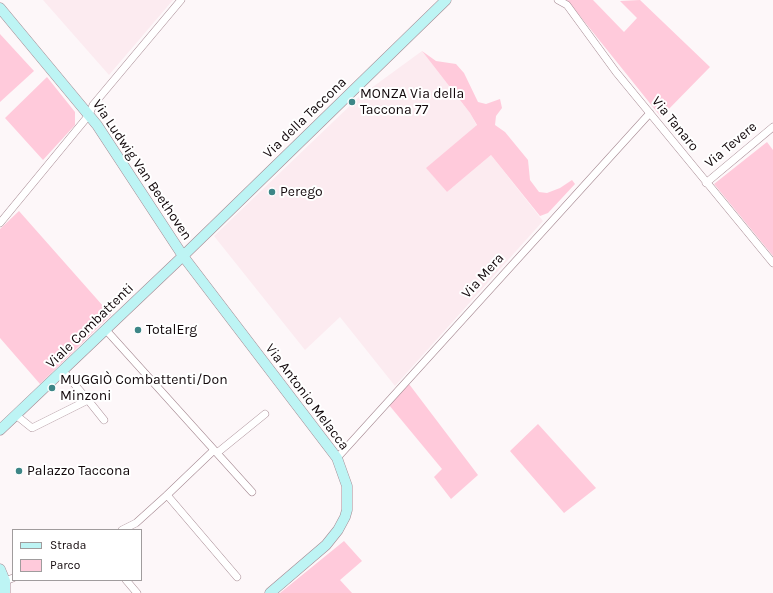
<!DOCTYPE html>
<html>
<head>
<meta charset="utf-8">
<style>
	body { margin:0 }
	#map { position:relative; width:773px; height:593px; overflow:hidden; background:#fdf7f9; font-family:Karla,sans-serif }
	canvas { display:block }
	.legend { position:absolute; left:12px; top:529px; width:130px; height:52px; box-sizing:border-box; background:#fff; border:1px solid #a09c9d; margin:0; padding:5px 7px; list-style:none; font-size:12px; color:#12080b }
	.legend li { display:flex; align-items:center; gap:8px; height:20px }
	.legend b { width:20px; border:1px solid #a09c9d }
</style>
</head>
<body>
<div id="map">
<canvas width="773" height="593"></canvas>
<ul class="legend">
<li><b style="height:5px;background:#bdf4f4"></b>Strada</li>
<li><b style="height:11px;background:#ffcadb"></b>Parco</li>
</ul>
</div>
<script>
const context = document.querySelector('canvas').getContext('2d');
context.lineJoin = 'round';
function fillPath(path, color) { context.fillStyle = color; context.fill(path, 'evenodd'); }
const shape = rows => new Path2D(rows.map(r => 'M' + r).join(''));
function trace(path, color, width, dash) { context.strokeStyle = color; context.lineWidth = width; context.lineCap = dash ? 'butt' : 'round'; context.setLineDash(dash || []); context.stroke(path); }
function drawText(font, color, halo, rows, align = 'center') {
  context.font = font + ' Karla,sans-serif'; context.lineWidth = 4; context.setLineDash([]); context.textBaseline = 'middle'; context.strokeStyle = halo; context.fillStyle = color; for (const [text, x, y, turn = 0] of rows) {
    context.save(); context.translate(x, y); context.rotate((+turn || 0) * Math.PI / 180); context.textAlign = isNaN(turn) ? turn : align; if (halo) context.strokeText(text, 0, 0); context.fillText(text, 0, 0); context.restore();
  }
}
fillPath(shape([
	[43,0,173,0,109,75],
	[422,51,470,113,477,126,427,168,447,192,491,155,543,221,395,386,340,317,305,350,214,236,359,97]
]), '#fcebf0');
fillPath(shape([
	[567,0,593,0,624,32,637,18,620,1,640,0,710,67,661,117],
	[0,34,34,71,0,102],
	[422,51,436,61,456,64,464,73,478,102,486,104,500,99,502,108,496,116,495,125,505,132,528,160,530,180,539,192,547,193,560,188,572,180,575,184,548,213,540,216,491,155,447,192,426,168,477,125,470,113],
	[47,77,75,112,75,125,43,160,5,118],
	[767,142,773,150,773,256,714,184],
	[19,211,111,315,40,384,0,338,0,229],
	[409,384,478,475,451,499,434,477,442,469,389,405],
	[538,424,596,488,564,513,510,451],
	[344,541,362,561,340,580,352,593,280,593]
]), '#ffcadb');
const street = shape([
	[558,0,567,5,616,72,773,263],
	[706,183,773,127],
	[0,223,89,115,93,105,181,0],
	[106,330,252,492],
	[88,400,104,420],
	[17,416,32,428,88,400,63,371],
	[217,453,265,414],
	[337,458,650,113],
	[167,495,237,577],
	[122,530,136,523,167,495,214,450],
	[126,580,137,593],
	[5,581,13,578]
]);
const secondary = shape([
	[0,8,97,125,183,256,337,458,347,486,347,510,345,517,338,530,326,545,270,593],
	[0,430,183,256,446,0],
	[0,569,5,581,5,593]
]);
trace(street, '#a58891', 8);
trace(secondary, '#a58891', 11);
trace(street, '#fff', 7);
trace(secondary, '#bdf4f4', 10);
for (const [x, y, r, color] of [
	[352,102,4,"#3d8687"],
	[272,192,4,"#3d8687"],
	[138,330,4,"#3d8687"],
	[52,388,4,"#3d8687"],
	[19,471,4,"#3d8687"]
]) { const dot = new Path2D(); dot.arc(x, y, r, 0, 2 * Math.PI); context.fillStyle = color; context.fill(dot); trace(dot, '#fff', 1.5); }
drawText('14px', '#12080b', '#fff', [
	["MONZA Via della",360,94],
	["Taccona 77",360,110],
	["Perego",280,192],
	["TotalErg",146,330],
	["MUGGIÒ Combattenti/Don",60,380],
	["Minzoni",60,396],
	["Palazzo Taccona",27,471]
], 'left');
drawText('14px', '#12080b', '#fff', [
	["Via della Taccona",305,118,-44],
	["Via Tanaro",675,124,51],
	["Via Tevere",731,145,-40],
	["Via Ludwig Van Beethoven",142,170,56],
	["Via Mera",483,276,-48],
	["Viale Combattenti",90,326,-44],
	["Via Antonio Melacca",307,397,53]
]);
</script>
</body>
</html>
